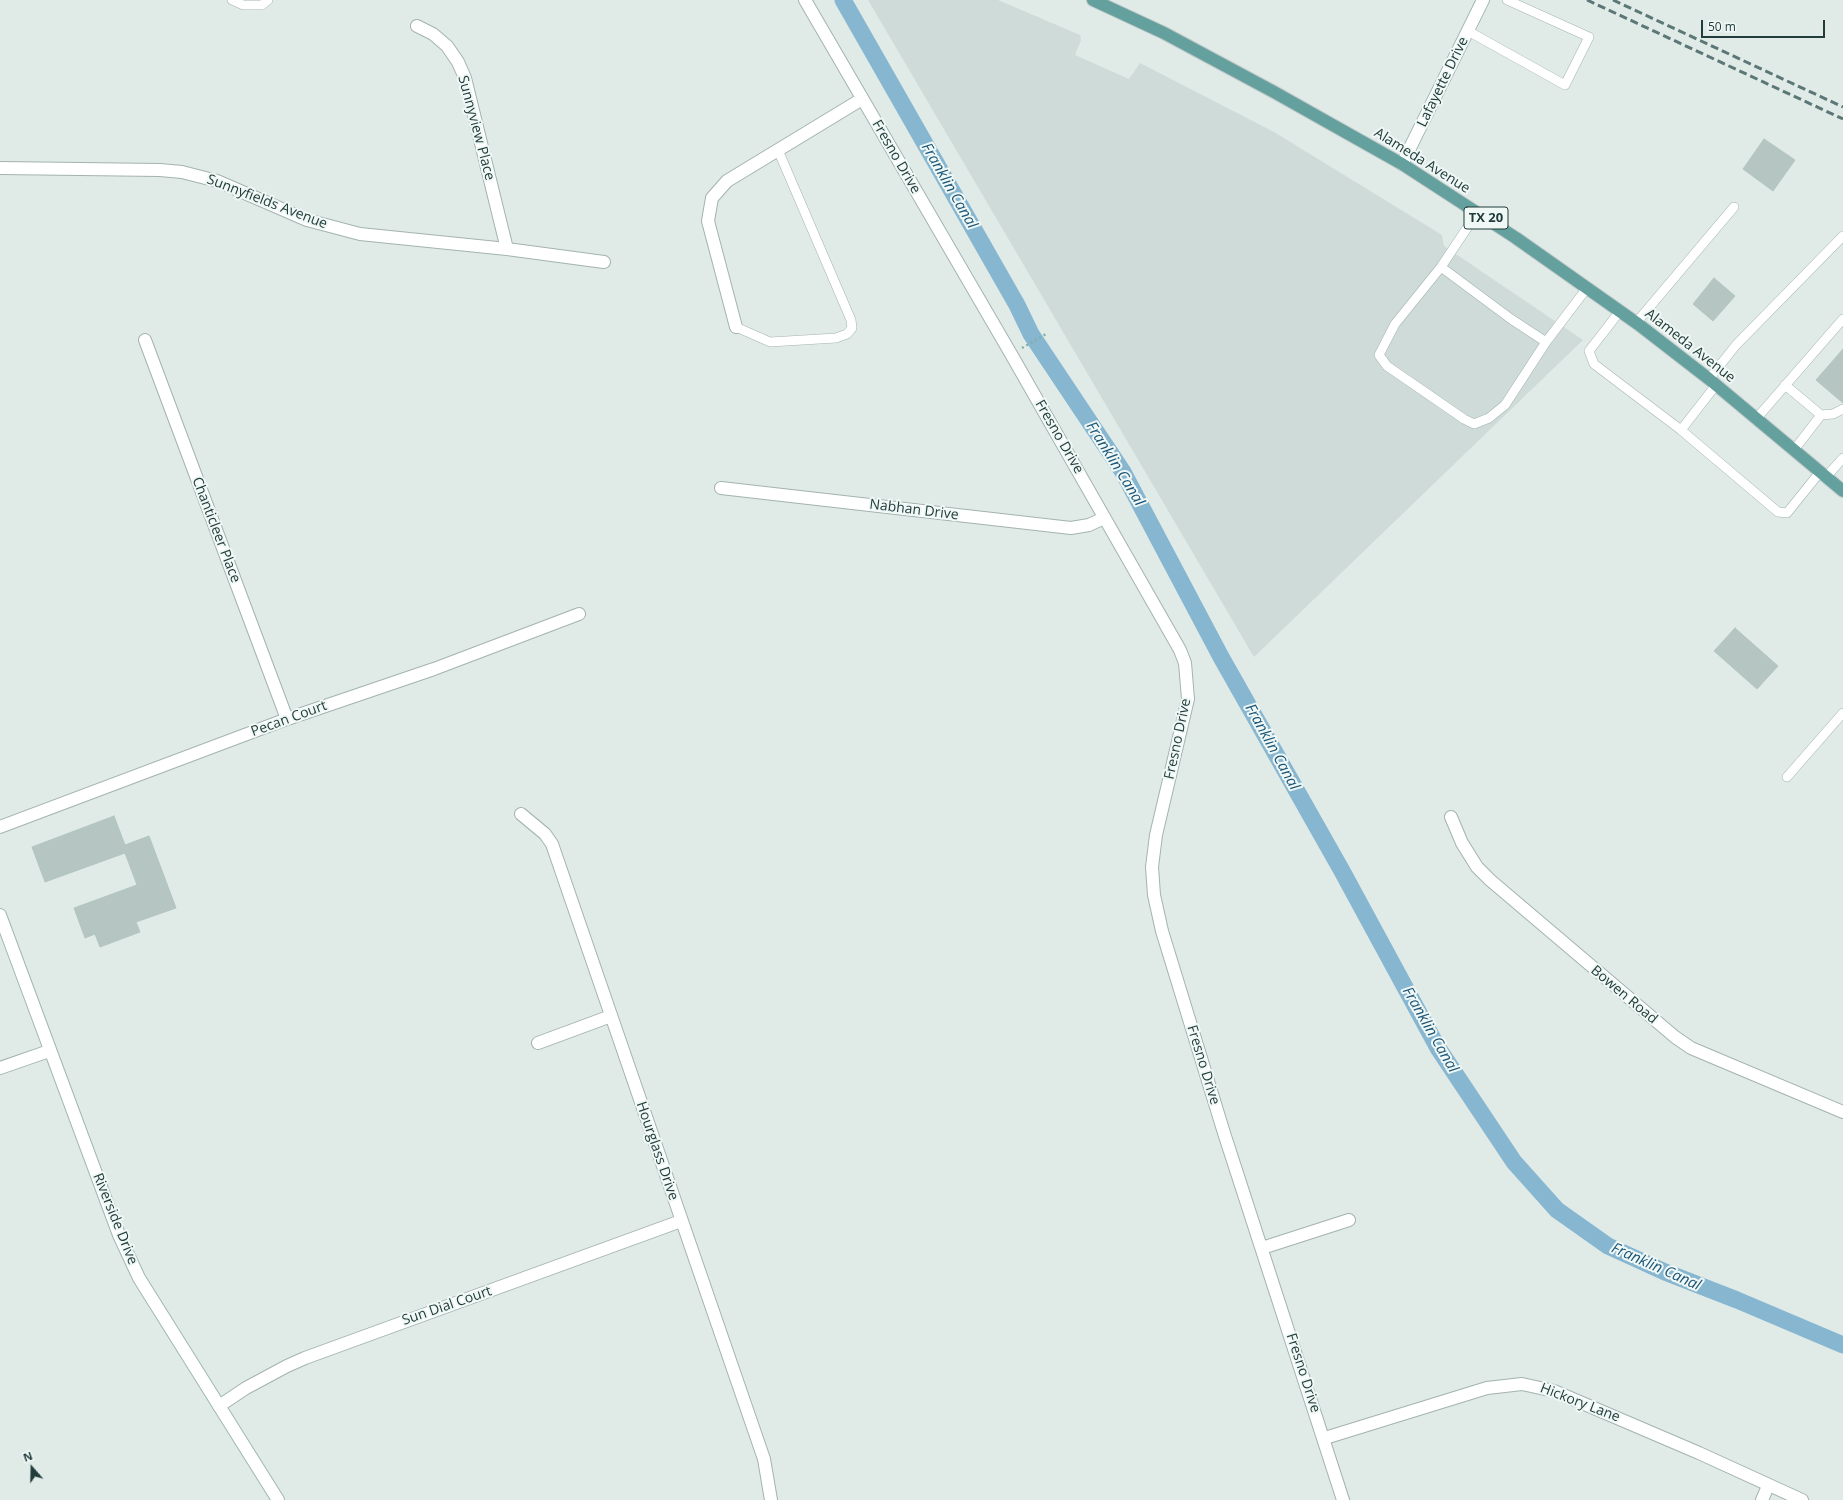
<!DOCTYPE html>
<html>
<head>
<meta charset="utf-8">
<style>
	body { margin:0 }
	#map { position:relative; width:1843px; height:1500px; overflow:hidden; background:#e0ebe8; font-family:"Open Sans",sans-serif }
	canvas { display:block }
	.north { position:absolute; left:12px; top:1448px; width:40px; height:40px; -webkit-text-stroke:3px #f0f8f6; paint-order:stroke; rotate:340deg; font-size:11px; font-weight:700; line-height:16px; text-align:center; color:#213c3a }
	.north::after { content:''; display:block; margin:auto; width:14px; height:18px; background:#213c3a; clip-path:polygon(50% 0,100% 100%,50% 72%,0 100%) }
	.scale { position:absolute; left:1701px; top:20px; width:124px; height:18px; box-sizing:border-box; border:2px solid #213c3a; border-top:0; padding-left:5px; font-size:12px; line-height:14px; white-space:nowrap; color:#213c3a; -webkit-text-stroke:3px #f0f8f6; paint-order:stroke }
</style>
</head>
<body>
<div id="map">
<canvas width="1843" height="1500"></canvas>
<div class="north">N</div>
<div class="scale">50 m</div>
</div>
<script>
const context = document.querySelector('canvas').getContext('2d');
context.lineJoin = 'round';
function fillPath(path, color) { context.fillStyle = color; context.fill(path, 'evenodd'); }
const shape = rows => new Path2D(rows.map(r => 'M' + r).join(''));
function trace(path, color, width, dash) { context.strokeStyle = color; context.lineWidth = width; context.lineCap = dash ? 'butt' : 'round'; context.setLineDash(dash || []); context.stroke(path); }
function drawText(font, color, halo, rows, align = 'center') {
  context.font = font + ' "Open Sans",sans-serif'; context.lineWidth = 4; context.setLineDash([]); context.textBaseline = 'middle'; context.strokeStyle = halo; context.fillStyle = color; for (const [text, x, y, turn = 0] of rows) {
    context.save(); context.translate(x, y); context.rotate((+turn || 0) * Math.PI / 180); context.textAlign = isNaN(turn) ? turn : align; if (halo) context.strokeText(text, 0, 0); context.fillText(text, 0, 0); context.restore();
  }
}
fillPath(shape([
	[868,0,998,0,1080,35,1081,40,1075,55,1129,79,1140,63,1274,132,1442,235,1444,246,1583,340,1254,657]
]), '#cedbd8');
trace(shape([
	[843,0,1017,305,1031,334,1123,472,1221,657,1342,871,1438,1048,1514,1162,1557,1210,1608,1246,1665,1272,1737,1300,1843,1345]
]), '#87b6d1', 17);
const building = shape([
	[1764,139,1795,160,1773,191,1743,169,1764,139],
	[1714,278,1735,296,1713,321,1693,304,1714,278],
	[1843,349,1843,403,1816,380,1843,349],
	[1735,628,1778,666,1757,689,1714,651,1735,628],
	[114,816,125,845,149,836,176,908,136,922,140,932,100,947,95,934,85,938,74,908,137,885,125,853,45,882,32,847,114,816]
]);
fillPath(building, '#b5c6c2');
trace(building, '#b2c5c1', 1);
const lane = shape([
	[232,0,243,5,262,5,268,0],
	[1468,31,1565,85,1589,37,1507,0],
	[1477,213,1441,267,1395,324,1379,355,1387,366,1464,419,1474,424,1489,418,1505,405,1546,342,1587,288],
	[1441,267,1511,319,1546,342],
	[1620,311,1589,351,1594,364,1681,430,1716,385],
	[1636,323,1734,207],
	[736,327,770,342,836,338,847,334,852,328,851,320,778,150],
	[1709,379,1736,345,1843,236],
	[1785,385,1821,415,1794,450],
	[1821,415,1833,414,1843,409],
	[1756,419,1843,319],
	[1681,430,1778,512,1787,513,1820,472],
	[1826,477,1843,458],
	[1787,777,1843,713]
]);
const street = shape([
	[805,0,1011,354,1180,650,1185,663,1188,699,1156,835,1152,867,1154,895,1162,931,1224,1133,1343,1500],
	[417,26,433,34,447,46,458,62,465,78,507,249],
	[0,168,160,170,182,172,217,181,307,220,360,234,507,249,604,262],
	[736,327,708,221,712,198,727,181,862,99],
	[145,340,287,719],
	[721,488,1071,528,1089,525,1104,518],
	[521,814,545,834,552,844,764,1459,771,1500],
	[1451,817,1462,843,1477,867,1490,880,1675,1037,1691,1048,1843,1112],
	[0,827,287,719,434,669,579,614],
	[538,1043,611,1016],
	[0,1068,49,1051],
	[1262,1248,1349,1220],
	[219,1406,246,1388,287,1366,305,1358,681,1221],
	[1325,1438,1487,1388,1522,1384,1554,1391,1699,1453,1802,1500],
	[1762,1500,1768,1486]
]);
const secondary = shape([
	[1402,164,1483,0],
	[0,915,119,1235,139,1278,278,1500]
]);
const primary = shape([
	[1093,0,1164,33,1274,92,1402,164,1516,238,1638,324,1709,379,1843,491]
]);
trace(lane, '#a3b3b0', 10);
trace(street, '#a3b3b0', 14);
trace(secondary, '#9fb7b3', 14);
trace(primary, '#c1c8c8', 14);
trace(shape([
	[1022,348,1046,334]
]), '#80afaa', 2.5, [2, 3]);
trace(lane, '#fff', 9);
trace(street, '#fff', 12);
trace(secondary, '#fff', 12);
trace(primary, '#64a19e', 12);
trace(shape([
	[1587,0,1843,119],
	[1613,0,1843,107]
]), '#5b7776', 3, [8, 4]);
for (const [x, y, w] of [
	[1486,218,44]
]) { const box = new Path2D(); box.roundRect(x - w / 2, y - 11, w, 22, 3); context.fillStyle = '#f0f8f6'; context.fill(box); trace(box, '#213c3a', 1); }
drawText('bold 13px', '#213c3a', null, [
	["TX 20",1486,218]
]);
drawText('14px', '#213c3a', '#f0f8f6', [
	["Lafayette Drive",1443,82,-64],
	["Sunnyview Place",476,128,75],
	["Fresno Drive",896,157,60],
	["Alameda Avenue",1422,161,32],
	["Sunnyfields Avenue",267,202,21],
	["Alameda Avenue",1690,346,38],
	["Fresno Drive",1059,437,60],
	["Nabhan Drive",914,510,7],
	["Chanticleer Place",216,530,69],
	["Pecan Court",289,719,-20],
	["Fresno Drive",1178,739,-78],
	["Bowen Road",1624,995,40],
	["Fresno Drive",1203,1065,73],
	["Hourglass Drive",657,1151,71],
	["Riverside Drive",115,1219,68],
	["Sun Dial Court",447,1306,-19],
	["Fresno Drive",1303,1373,72],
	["Hickory Lane",1580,1403,21]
]);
drawText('italic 15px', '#1b5577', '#f0f8f6', [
	["Franklin Canal",949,186,60],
	["Franklin Canal",1115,464,58],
	["Franklin Canal",1272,747,61],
	["Franklin Canal",1430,1030,60],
	["Franklin Canal",1656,1267,24]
]);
</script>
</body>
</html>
